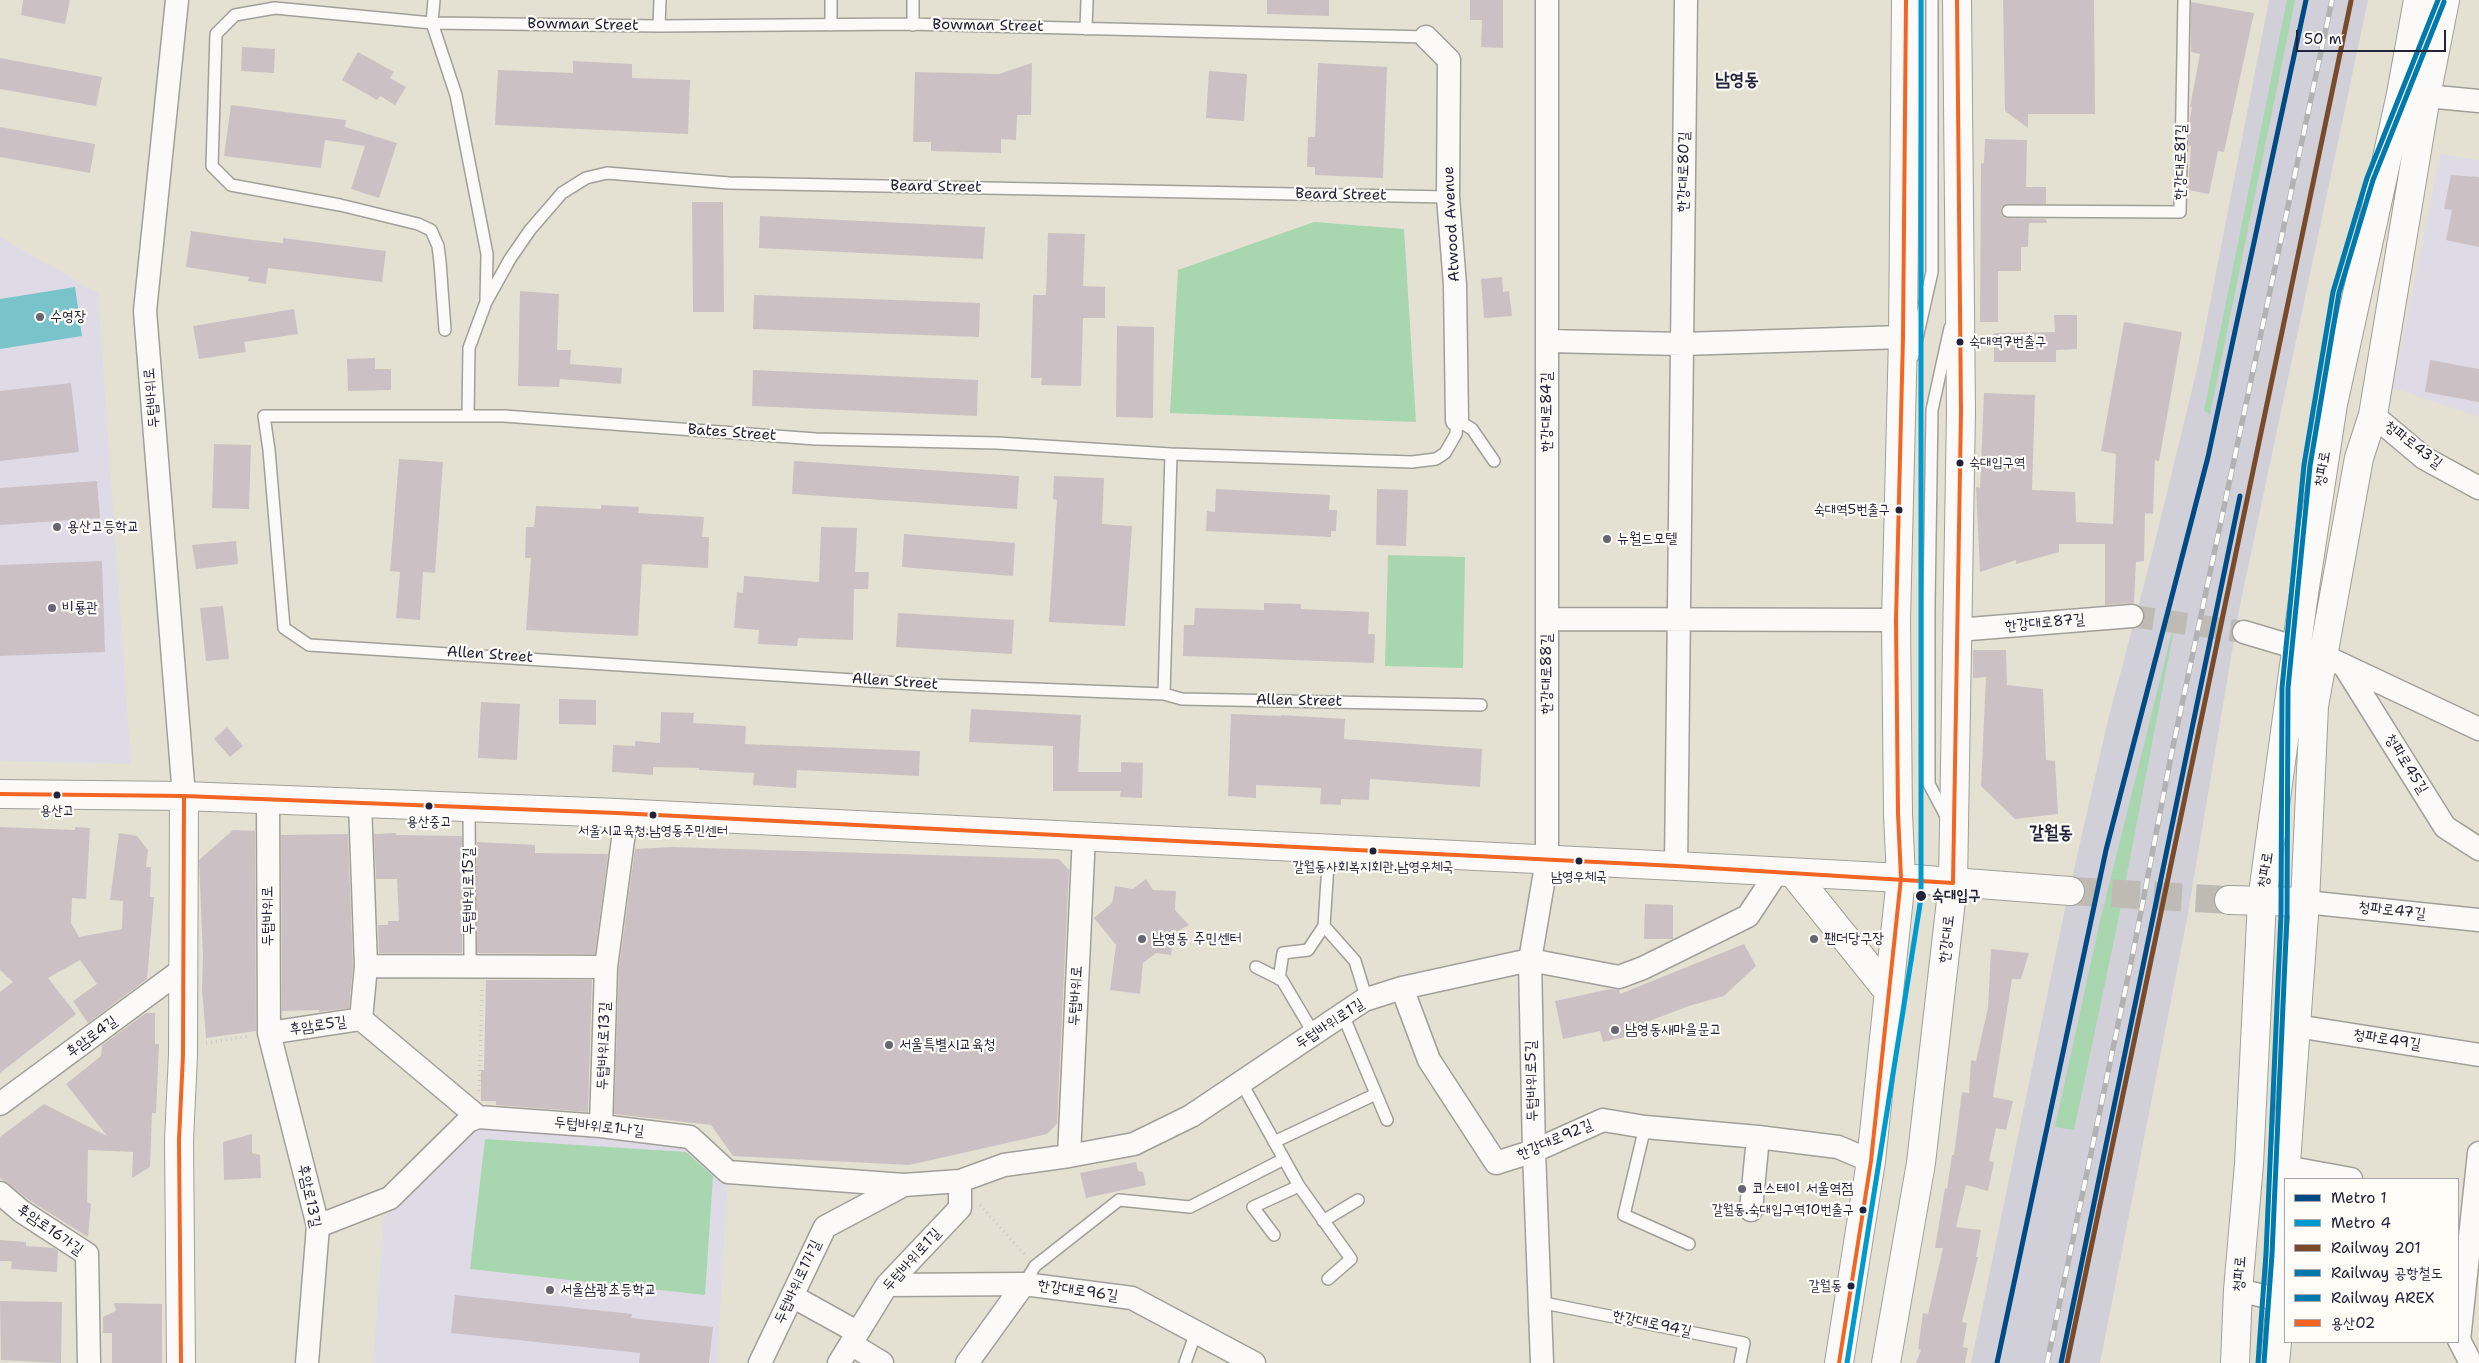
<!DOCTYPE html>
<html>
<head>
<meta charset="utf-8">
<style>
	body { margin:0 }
	#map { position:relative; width:2479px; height:1363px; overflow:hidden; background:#e4e1d2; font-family:"Shantell Sans","Poor Story",sans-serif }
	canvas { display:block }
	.legend { position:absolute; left:2284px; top:1178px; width:175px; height:165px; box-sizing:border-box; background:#fdfcf7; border:1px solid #a5a5ac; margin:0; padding:6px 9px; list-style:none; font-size:15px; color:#22223b }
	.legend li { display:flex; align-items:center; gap:10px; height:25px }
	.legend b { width:25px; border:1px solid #a5a5ac }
	.scale { position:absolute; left:2296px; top:30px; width:150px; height:22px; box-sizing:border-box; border:2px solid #22223b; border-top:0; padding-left:6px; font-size:15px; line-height:18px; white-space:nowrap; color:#22223b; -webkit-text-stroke:4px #fdfcf7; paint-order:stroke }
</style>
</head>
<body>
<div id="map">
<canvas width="2479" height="1363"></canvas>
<ul class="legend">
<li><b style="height:6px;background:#004a85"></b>Metro 1</li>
<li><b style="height:6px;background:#009bce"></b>Metro 4</li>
<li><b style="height:6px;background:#7a4b2a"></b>Railway 201</li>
<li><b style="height:6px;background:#0079ac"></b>Railway 공항철도</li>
<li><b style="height:6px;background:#0079ac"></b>Railway AREX</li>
<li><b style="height:6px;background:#f26522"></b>용산02</li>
</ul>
<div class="scale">50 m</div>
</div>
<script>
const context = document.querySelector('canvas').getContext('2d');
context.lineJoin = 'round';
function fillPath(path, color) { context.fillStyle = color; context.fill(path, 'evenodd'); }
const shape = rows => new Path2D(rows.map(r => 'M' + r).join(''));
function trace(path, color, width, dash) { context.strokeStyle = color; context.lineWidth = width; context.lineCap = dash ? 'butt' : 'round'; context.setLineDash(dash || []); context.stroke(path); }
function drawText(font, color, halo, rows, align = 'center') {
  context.font = font + ' "Shantell Sans","Poor Story",sans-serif'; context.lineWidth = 4.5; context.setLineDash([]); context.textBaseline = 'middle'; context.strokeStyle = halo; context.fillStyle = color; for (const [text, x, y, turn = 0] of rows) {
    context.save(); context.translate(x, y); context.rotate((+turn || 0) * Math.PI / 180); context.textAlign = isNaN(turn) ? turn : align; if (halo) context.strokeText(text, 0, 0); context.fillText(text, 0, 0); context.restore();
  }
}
fillPath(shape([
	[2440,154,2479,160,2479,417,2393,388],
	[0,237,98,293,131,764,0,761],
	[479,1127,693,1143,728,1176,717,1363,373,1363,384,1217]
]), '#dfdbe6');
fillPath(shape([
	[2269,0,2368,0,2239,610,2187,919,2100,1363,1971,1363,2065,909,2108,720,2152,554,2198,365]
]), '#d1d0d8');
fillPath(shape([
	[2287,0,2295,0,2210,414,2204,411],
	[1314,222,1404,229,1416,422,1170,413,1178,270],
	[1388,555,1465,557,1463,668,1385,666],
	[2178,608,2117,926,2074,1130,2055,1127,2100,921],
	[485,1139,686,1152,713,1176,705,1295,470,1269]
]), '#a7d6af');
fillPath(shape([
	[75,287,82,336,0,349,0,299]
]), '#79c4ca');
fillPath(shape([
	[23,0,70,0,65,24,21,15],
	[1267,0,1329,0,1329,16,1267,14],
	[1470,0,1503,0,1503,48,1481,47,1482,20,1470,20],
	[2003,0,2094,0,2095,114,2028,114,2028,128,2005,111],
	[2191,2,2254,13,2224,152,2218,151,2209,194,2188,190,2191,146,2189,146,2189,124,2192,107,2190,107,2200,54,2191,52],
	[242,47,275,49,274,73,241,71],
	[358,52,394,72,390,78,406,87,395,105,380,96,377,100,342,80],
	[0,58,102,77,96,106,0,89],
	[573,61,632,64,632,78,690,80,688,134,495,125,498,70,573,73],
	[1032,63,1031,115,1017,115,1016,140,1001,139,1001,153,931,151,931,142,913,142,915,72,999,74],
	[1318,63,1387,67,1383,178,1315,175,1315,167,1307,167,1308,137,1315,137],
	[1209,71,1247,74,1244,121,1206,118],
	[231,105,346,120,345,127,397,143,379,198,351,189,365,146,325,140,321,168,224,156],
	[0,127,95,144,90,173,0,157],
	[1985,139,2027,140,2026,187,2046,187,2046,204,2008,204,2001,208,2001,214,2005,218,2046,219,2047,223,2029,223,2028,247,2021,247,2021,271,1998,271,1998,322,1980,322,1981,163,1984,163],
	[2451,175,2479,177,2479,247,2446,240,2452,210,2444,209],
	[692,202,723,202,724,312,693,312],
	[760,216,985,227,983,259,759,248],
	[191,231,253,240,283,243,283,238,386,251,382,282,268,268,266,284,248,281,249,277,186,267],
	[1048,233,1085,234,1083,286,1105,287,1105,318,1083,318,1081,386,1041,385,1042,378,1031,378,1033,295,1046,295],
	[1502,277,1503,292,1509,291,1512,316,1484,318,1481,279],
	[520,291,559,294,557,350,571,350,570,364,622,368,621,384,560,379,559,387,518,386],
	[754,295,980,303,979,337,753,329],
	[294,309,298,334,244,342,246,352,199,359,193,326],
	[2054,315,2077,315,2077,349,2056,350,2056,362,1994,362,1994,333,2055,332],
	[2124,322,2182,332,2159,461,2155,460,2153,514,2145,513,2144,561,2136,562,2134,603,2105,605,2105,544,2059,544,2059,552,2016,564,2016,560,1980,572,1976,487,1980,488,1984,393,2035,395,2032,490,2075,492,2076,522,2113,524,2116,454,2101,451],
	[1117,326,1154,327,1153,418,1116,417],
	[375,358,375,369,391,369,391,390,348,391,347,359],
	[2430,360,2479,369,2479,402,2425,392],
	[753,370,978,380,977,416,752,406],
	[71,383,79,452,0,461,0,391],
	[214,444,251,445,249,509,212,508],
	[399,459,443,462,435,573,423,572,420,620,396,618,400,572,390,571],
	[794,461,1019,476,1017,509,792,494],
	[1054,476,1104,478,1102,524,1132,526,1125,626,1049,622,1057,500,1053,499],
	[97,481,100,518,0,525,0,488],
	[1216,489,1330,495,1329,510,1337,510,1336,531,1331,531,1331,537,1206,531,1207,511,1215,512],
	[1377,489,1408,490,1406,546,1376,545],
	[601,505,639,507,638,513,704,517,702,537,709,537,708,568,642,564,638,636,526,630,531,558,525,558,526,527,534,527,536,506,601,509],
	[821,527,857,528,855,572,869,572,868,589,854,589,853,640,798,638,797,646,758,644,759,630,734,628,737,592,743,593,744,576,819,582],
	[904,534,1015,543,1013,576,902,567],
	[236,541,238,564,196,569,192,545],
	[102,561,105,652,0,656,0,565],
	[1264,603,1301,604,1301,609,1369,612,1368,634,1375,634,1374,663,1183,656,1184,625,1194,625,1195,608,1264,610],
	[223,606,229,659,206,661,200,608],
	[898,613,1014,620,1012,654,896,647],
	[1973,650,2006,650,2007,685,2043,689,2046,760,2055,761,2058,814,2015,819,1981,786,1986,677,1973,678],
	[559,699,596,700,596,725,559,724],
	[481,702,520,704,517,760,478,758],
	[971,709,1081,715,1078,772,1121,772,1121,762,1143,763,1142,798,1120,797,1121,791,1053,791,1053,746,969,742],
	[661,712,694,713,693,723,746,726,745,744,920,751,919,776,797,770,796,788,753,785,754,773,699,770,699,768,653,767,653,775,612,772,613,745,635,746,635,741,660,743],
	[1231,714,1281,716,1281,715,1345,719,1344,739,1482,749,1480,787,1370,779,1369,800,1341,799,1341,805,1320,804,1321,788,1256,785,1256,798,1228,796],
	[227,727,243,746,230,757,214,739],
	[0,827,75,830,75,827,90,828,86,899,72,898,71,923,79,937,122,929,123,901,110,900,119,833,137,836,148,850,146,867,151,867,150,897,154,897,147,979,88,1023,73,1001,97,984,80,960,48,978,76,1014,0,1073,0,992,13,982,0,970],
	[233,830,255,831,256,1031,206,1038,202,989,203,957,199,860],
	[396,833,396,835,462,836,462,953,379,953,378,925,388,925,388,921,399,921,397,879,376,879,374,834],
	[348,834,353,966,349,1008,319,1012,319,1010,282,1011,281,835],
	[477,842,535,845,535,853,608,854,595,954,477,953],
	[672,847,1059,859,1069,870,1057,1124,1047,1134,909,1165,733,1156,711,1125,614,1114,619,968,635,849],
	[1146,879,1153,890,1176,891,1175,910,1189,925,1174,933,1171,955,1156,953,1143,963,1140,994,1110,990,1116,945,1094,918,1112,903,1115,886,1133,889],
	[1645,904,1673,905,1673,939,1644,939],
	[1744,944,1756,966,1724,996,1689,1006,1628,1029,1629,1036,1603,1042,1600,1031,1563,1039,1555,1001,1610,989,1619,990,1620,994],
	[1991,949,2029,953,2021,979,2012,979,1993,1097,2013,1101,2006,1130,1996,1128,1989,1161,1994,1162,1988,1191,1966,1185,1956,1227,1981,1230,1976,1257,1978,1257,1962,1322,1967,1323,1963,1347,1968,1348,1965,1363,1916,1363,1921,1350,1918,1349,1923,1313,1928,1314,1943,1248,1935,1248,1945,1188,1947,1189,1952,1155,1954,1155,1962,1092,1969,1093,1971,1060,1976,1061,1988,1008],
	[486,980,592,980,588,1112,496,1105,496,1101,481,1101,481,1070,484,1070],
	[146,1013,155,1013,155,1044,159,1044,156,1113,152,1113,150,1167,132,1178,133,1152,88,1150,87,1202,91,1204,88,1237,29,1200,0,1178,0,1137,44,1104,107,1136,66,1084,101,1056,102,1045],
	[252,1134,252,1153,260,1155,261,1178,224,1180,223,1142],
	[1136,1162,1138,1171,1143,1172,1146,1185,1086,1198,1080,1173],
	[0,1240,26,1242,26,1246,54,1248,58,1251,57,1272,11,1269,12,1261,0,1261],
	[455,1295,632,1314,631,1318,713,1327,709,1363,639,1363,640,1353,451,1333],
	[0,1301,62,1302,61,1363,1,1360],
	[114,1303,162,1304,162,1363,112,1363,112,1333,103,1333,103,1317,116,1311]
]), '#cbc1c5');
trace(shape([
	[2132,616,2244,632]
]), '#bdbbb4', 22, [22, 11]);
trace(shape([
	[2070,891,2229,900]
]), '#bdbbb4', 28, [28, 14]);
const lane = shape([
	[434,0,432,23,456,95,487,254,486,302,469,348,468,416],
	[831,0,831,25],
	[913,25,913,0],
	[659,26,660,0],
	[1086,29,1087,0],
	[2008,211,2180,212,2184,0],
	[486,302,510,259,530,230,562,193,586,178,607,173,729,183,1448,197],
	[445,330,440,262,438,246,431,230,418,224,340,205,231,185,212,166,216,34,235,15,275,8,432,23,659,26,909,24,1426,37],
	[1913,356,1932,272,1932,0],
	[1164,694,1171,454],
	[1481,705,1182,699,1164,694,931,685,309,645,284,628,269,450,264,416,504,416,816,439,997,443,1171,454,1412,462,1436,459,1445,453,1456,434,1457,420,1472,429,1494,461],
	[469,808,470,958,479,964],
	[1948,820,1929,784,1929,603,1932,410,1950,328],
	[1329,849,1324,926,1355,961,1367,1000],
	[1256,967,1282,980,1314,1034],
	[1279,979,1283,953,1308,950,1324,926],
	[1343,1015,1387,1120],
	[1241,1082,1299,1186,1351,1259,1328,1279],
	[1645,1127,1624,1215,1689,1244],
	[1274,1142,1376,1094],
	[1323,1221,1358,1200],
	[1274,1235,1253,1207,1299,1186],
	[1024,1284,1035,1266,1119,1200,1190,1207,1284,1159],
	[1539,1302,1744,1343,1740,1363],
	[1185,1363,1196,1332]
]);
const street = shape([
	[177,0,145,311,184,796],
	[1426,37,1449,60,1448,197,1455,285,1457,420],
	[2426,96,2479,101],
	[1547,341,1682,344,1903,337],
	[2373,415,2424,458,2479,488],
	[1547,619,1896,620],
	[1957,630,2132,616],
	[2244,632,2324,656,2479,729],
	[2345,667,2445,827,2479,849],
	[268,799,269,1033,318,1226,307,1363],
	[360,803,366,966,361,1019],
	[1676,866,1686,0],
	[2305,902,2479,920],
	[366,966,606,967],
	[1402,988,1429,1060,1496,1163,1534,1151,1603,1120,1645,1127,1758,1137,1838,1147,1871,1161],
	[2296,1026,2479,1055],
	[269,1033,361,1019,478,1117],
	[0,1104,183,969],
	[601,1126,606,967,624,832,617,813],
	[1069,1156,1084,835],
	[2285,1167,2351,1179],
	[0,1193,21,1211,87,1254,89,1363],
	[1751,1210,1758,1137],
	[318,1226,390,1198,468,1121,478,1117,601,1126,690,1137,728,1172,904,1185,960,1181,1004,1165,1069,1156,1134,1144,1191,1116,1364,1000,1402,988,1530,960,1619,977,1643,968,1748,916,1777,872],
	[887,1285,1024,1284,1132,1298,1254,1363],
	[2238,1290,2285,1301],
	[792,1296,857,1332],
	[851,1344,882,1363],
	[760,1363,825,1227,904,1185],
	[839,1363,887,1285,960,1208,960,1181],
	[967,1363,1024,1284],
	[1542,1363,1534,1151,1530,960,1547,860,1547,0],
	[2471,1363,2459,1340,2479,1153]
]);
const secondary = shape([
	[0,794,184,796,617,813,1676,866,1901,878,2070,891],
	[2229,900,2305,902],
	[181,1363,179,1140,183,1055,184,796]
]);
const primary = shape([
	[1793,873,1888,991],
	[1839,1363,1871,1161,1901,878,1898,814,1896,620,1903,337,1906,0],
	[1886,1363,1921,1163,1953,883,1961,411,1957,0],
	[2235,1363,2238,1290,2249,1164,2262,901,2303,600,2333,404,2401,94,2418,0],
	[2275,1363,2281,1300,2284,1190,2305,902,2314,706,2359,458,2373,415,2426,96,2445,0]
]);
trace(lane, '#a19f99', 14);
trace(street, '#a19f99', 25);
trace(secondary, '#a19f99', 30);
trace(primary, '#a19f99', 30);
trace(shape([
	[206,1043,249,1036],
	[479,1091,482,987],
	[980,1205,1026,1256]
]), '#c8c8c6', 3, [1, 4]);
trace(lane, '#fbfaf8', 11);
trace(street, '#fbfaf8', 22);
trace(secondary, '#fbfaf8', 28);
trace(primary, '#fbfaf8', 28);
const rail = shape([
	[2047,1363,2133,953,2171,756,2332,0]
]);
trace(rail, '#b3b2b3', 5.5);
trace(rail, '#fdfcf7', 4, [11]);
trace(shape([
	[0,794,184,796,617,813,1676,866,1953,883,1961,411,1957,0],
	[181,1363,179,1140,183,1055,184,796],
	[1839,1363,1871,1161,1901,878,1898,814,1896,620,1903,337,1906,0]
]), '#f26522', 4);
trace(shape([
	[2067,1363,2351,1]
]), '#7a4b2a', 5);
trace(shape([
	[2258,1363,2266,1254,2281,915,2282,688,2304,465,2333,292,2367,178,2438,0]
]), '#0079ac', 5);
trace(shape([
	[2264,1363,2272,1254,2287,915,2288,688,2310,466,2339,293,2373,180,2444,2]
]), '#0079ac', 5);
trace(shape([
	[1997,1363,2106,850,2208,457,2306,0],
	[2061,1363,2240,496]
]), '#004a85', 5);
trace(shape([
	[1847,1363,1921,898,1921,0]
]), '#009bce', 5);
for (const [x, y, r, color] of [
	[40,317,5,"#666570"],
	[1960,342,4.5,"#22223b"],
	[1960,463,4.5,"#22223b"],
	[1899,510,4.5,"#22223b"],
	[57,527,5,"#666570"],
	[1607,539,5,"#666570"],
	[52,608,5,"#666570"],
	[57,795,4.5,"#22223b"],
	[429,806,4.5,"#22223b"],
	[653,815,4.5,"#22223b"],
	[1373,851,4.5,"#22223b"],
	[1579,861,4.5,"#22223b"],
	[1921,896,6,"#22223b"],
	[1142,939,5,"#666570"],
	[1814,939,5,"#666570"],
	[1615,1030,5,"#666570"],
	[889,1045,5,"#666570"],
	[1742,1189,5,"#666570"],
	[1863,1210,4.5,"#22223b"],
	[1851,1286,4.5,"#22223b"],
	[550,1290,5,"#666570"]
]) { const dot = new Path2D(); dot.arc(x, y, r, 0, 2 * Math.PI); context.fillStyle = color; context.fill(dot); trace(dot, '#fdfcf7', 2); }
drawText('14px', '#22223b', '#fdfcf7', [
	["숙대역7번출구",1969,342,"left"],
	["숙대입구역",1969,463,"left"],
	["숙대역5번출구",1890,510,"right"],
	["용산고",57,811],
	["용산중고",429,822],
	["서울시교육청.남영동주민센터",653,831],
	["갈월동사회복지회관.남영우체국",1373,867],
	["남영우체국",1579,877],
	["갈월동.숙대입구역10번출구",1854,1210,"right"],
	["갈월동",1842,1286,"right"]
]);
drawText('15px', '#22223b', '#fdfcf7', [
	["Bowman Street",583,25,1],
	["Bowman Street",988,26,1],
	["한강대로81길",2181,162,-89],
	["한강대로80길",1684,172,-89],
	["Beard Street",936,187,1],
	["Beard Street",1341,195,1],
	["Atwood Avenue",1452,224,-93],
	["두텁바위로",152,398,-95],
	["한강대로84길",1547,412,-90],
	["Bates Street",732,433,4],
	["청파로43길",2413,445,37],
	["청파로",2323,469,-81],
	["한강대로87길",2045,623,-5],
	["Allen Street",490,655,4],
	["한강대로88길",1547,674,-90],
	["Allen Street",895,682,4],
	["Allen Street",1299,701,1],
	["청파로45길",2406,764,58],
	["청파로",2266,870,-82],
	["두텁바위로15길",469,891,-90],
	["청파로47길",2392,911,6],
	["두텁바위로",268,916,-90],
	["한강대로",1947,939,-84],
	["두텁바위로",1076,996,-87],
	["두텁바위로1길",1330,1024,-33],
	["후암로5길",318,1026,-8],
	["후암로4길",92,1037,-36],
	["청파로49길",2387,1040,9],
	["두텁바위로13길",604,1046,-88],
	["두텁바위로5길",1532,1081,-91],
	["두텁바위로1나길",599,1127,6],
	["한강대로92길",1555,1140,-23],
	["후암로13길",309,1196,78],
	["후암로16가길",50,1230,35],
	["두텁바위로1길",912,1260,-48],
	["청파로",2240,1274,-86],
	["두텁바위로1가길",798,1282,-65],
	["한강대로96길",1078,1291,8],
	["한강대로94길",1652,1324,12]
]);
drawText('15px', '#22223b', '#fdfcf7', [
	["수영장",50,317],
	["용산고등학교",67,527],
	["뉴월드모텔",1617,539],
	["비룡관",62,608],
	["남영동 주민센터",1152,939],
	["팬더당구장",1824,939],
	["남영동새마을문고",1625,1030],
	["서울특별시교육청",899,1045],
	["코스테이 서울역점",1752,1189],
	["서울삼광초등학교",560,1290]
], 'left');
drawText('bold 15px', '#22223b', '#fdfcf7', [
	["숙대입구",1932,896]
], 'left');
drawText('bold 18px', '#22223b', '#fdfcf7', [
	["남영동",1737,80],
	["갈월동",2051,833]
]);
</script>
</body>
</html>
